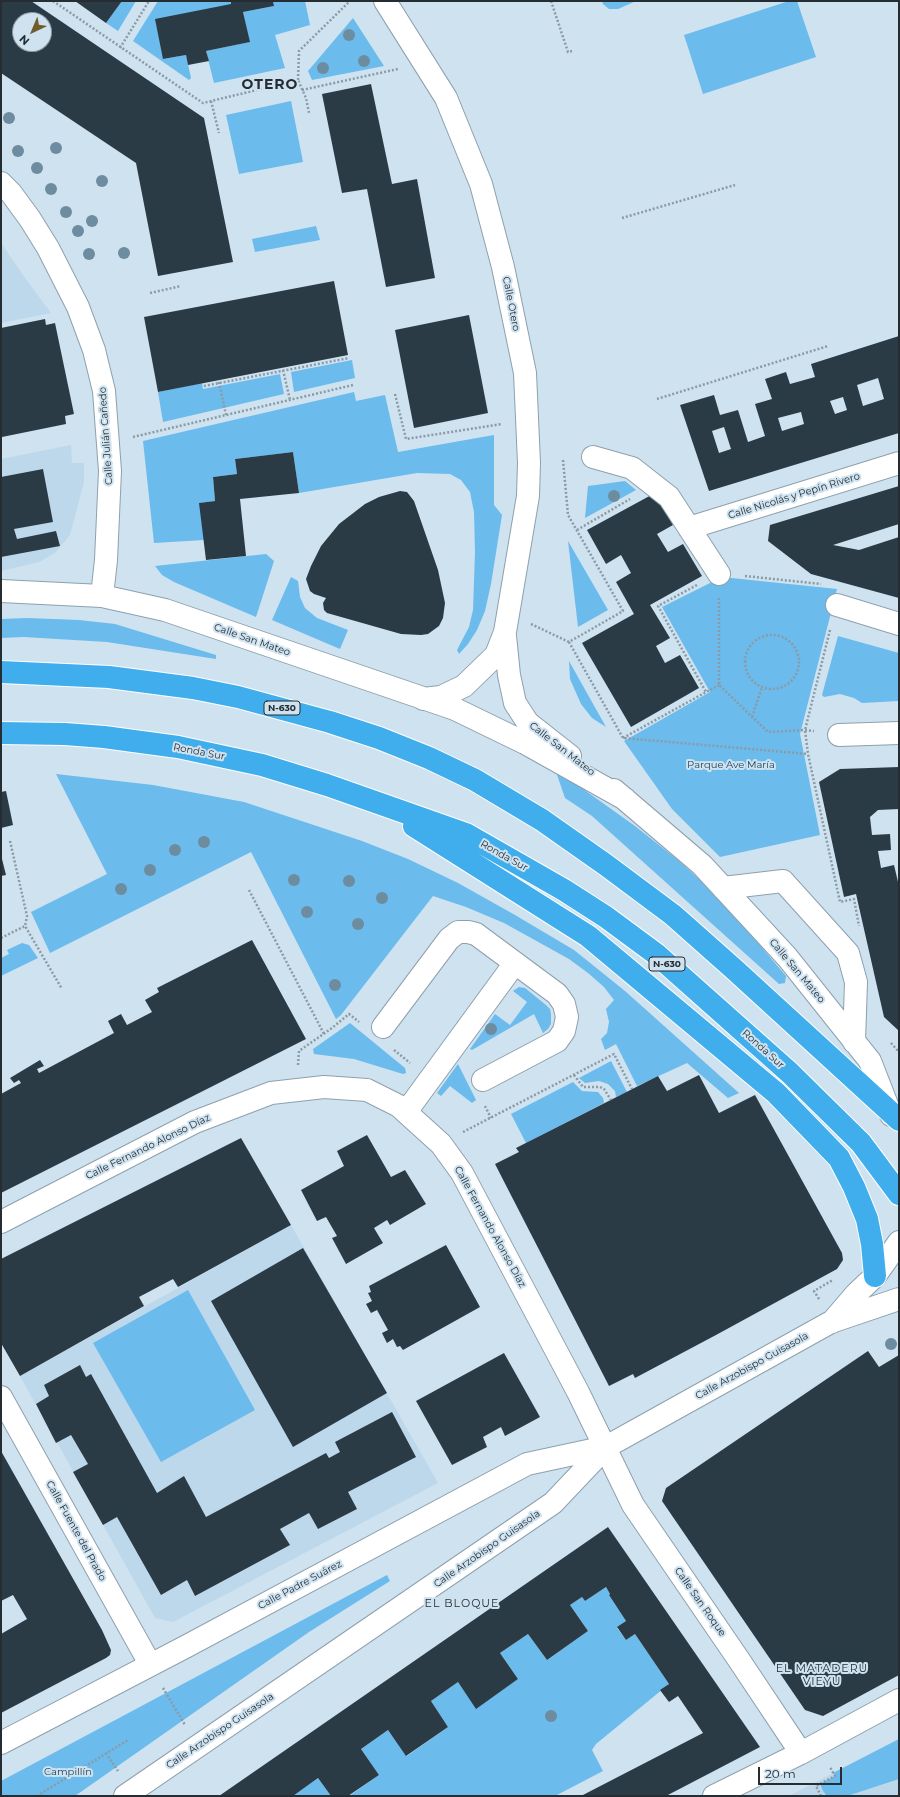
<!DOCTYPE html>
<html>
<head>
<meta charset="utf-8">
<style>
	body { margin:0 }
	#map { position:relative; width:900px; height:1797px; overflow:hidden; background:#cee2f0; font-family:Montserrat,sans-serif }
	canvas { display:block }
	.frame { position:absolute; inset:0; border:2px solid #252d32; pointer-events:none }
	.north { position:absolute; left:12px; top:12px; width:40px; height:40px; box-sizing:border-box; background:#cee2f0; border:1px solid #8a9aa4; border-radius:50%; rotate:224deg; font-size:11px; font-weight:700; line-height:16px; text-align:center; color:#252d32 }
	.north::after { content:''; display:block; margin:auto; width:14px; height:18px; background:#705d2c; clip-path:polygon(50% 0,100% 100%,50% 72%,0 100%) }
	.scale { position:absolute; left:758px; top:1767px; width:84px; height:18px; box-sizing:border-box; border:2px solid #252d32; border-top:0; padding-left:5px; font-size:12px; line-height:14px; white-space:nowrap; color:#252d32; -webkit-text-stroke:3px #cee2f0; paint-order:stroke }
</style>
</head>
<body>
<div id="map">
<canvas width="900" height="1797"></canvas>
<div class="frame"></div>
<div class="north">N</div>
<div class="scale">20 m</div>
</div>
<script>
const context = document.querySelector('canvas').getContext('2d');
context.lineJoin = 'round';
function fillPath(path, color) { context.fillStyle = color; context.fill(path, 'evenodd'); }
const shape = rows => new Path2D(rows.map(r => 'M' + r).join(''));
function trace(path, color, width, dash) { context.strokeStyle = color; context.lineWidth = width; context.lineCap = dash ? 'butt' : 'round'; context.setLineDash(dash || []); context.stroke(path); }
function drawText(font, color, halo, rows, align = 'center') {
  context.font = font + ' Montserrat,sans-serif'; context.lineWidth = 4; context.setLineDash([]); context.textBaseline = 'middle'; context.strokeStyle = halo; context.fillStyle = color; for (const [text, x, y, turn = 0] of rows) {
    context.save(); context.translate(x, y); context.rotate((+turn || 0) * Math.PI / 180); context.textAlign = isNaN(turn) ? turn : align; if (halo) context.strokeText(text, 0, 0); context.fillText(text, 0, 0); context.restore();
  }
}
fillPath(shape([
	[1,243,28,282,51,313,1,323],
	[71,445,72,463,84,463,84,482,70,535,55,553,39,562,1,571,1,459],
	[291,1225,438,1483,173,1622,155,1618,20,1376],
	[899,1739,899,1796,789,1796,833,1773]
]), '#bed8eb');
fillPath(shape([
	[122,1,136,1,118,31,106,23],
	[158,1,231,1,231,4,163,59,186,55,191,78,189,80,133,41],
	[273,1,305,1,310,25,275,35,285,68,214,83,206,51,249,42,243,12,274,6],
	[602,1,636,1,618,9,609,9,603,4],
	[789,1,797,1,816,57,703,94,684,35],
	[353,18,384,66,312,80,308,71],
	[291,101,303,162,239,174,226,115],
	[316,226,320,240,255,252,252,239],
	[352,360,355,378,294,392,291,372],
	[280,374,284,394,163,422,158,392,202,383,203,389],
	[354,392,356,401,385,395,398,452,494,435,494,505,502,515,491,584,485,611,477,630,468,644,459,654,457,650,469,627,473,610,475,552,474,512,470,492,461,480,450,474,417,473,299,493,293,452,235,459,237,474,213,477,215,501,200,503,204,540,154,543,143,441],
	[625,481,636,490,585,518,588,486],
	[568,541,608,610,578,627],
	[266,554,274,561,256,617,174,582,162,575,155,566],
	[291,577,298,581,300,597,305,608,317,618,348,630,340,649,272,620],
	[722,577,837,589,800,734,820,835,720,857,672,809,624,741,710,692,662,607],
	[27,618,79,620,115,624,216,655,216,659,107,642,24,637,1,638,1,619],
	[838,636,899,653,899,701,862,703,854,698,840,694,824,697,822,695],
	[569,661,606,727,592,718,581,704,570,679],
	[555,769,635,826,679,861,721,899,786,976,785,983,779,984,592,816,565,798],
	[56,774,153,785,244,802,362,841,408,859,458,883,515,915,574,950,625,991,739,1093,728,1098,687,1063,637,1086,616,1044,605,1050,601,1039,607,1033,609,1022,606,1009,614,1000,604,987,588,973,569,959,504,923,466,907,433,896,341,1015,336,1019,251,852,50,953,31,912,107,874],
	[22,943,29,945,38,958,1,976,1,958,9,954,7,950],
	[519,987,525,988,546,1005,550,1009,551,1014,551,1024,548,1029,543,1033,534,1014,472,1050,470,1049,495,1014,510,1025,527,1002,513,991],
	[350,1023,405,1068,406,1073,403,1074,354,1059,314,1054,313,1049],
	[611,1061,627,1092,616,1097,615,1091,608,1084,599,1081,585,1083,579,1078],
	[458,1064,476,1100,472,1103,450,1086,441,1096,437,1093],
	[573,1082,582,1091,598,1092,603,1098,604,1103,526,1143,511,1114],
	[188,1290,255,1410,161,1462,93,1343],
	[387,1575,390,1581,309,1632,75,1796,1,1796,1,1781],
	[606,1587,610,1594,609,1595,626,1621,617,1628,626,1640,635,1634,669,1684,596,1744,592,1750,603,1771,555,1796,349,1796,379,1775,361,1749,388,1730,407,1756,448,1727,431,1701,458,1682,476,1708,518,1679,500,1653,528,1634,547,1660,588,1631,570,1605,582,1597,585,1601],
	[899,1739,899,1779,847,1796,827,1796,823,1791,820,1784,835,1776,833,1773],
	[318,1778,331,1796,293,1796]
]), '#6bbbed');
fillPath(shape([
	[1,1,31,1,204,118,233,262,158,276,136,163,1,73],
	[20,20,44,20,44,44,20,44],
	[75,1,122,1,106,23],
	[231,1,273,1,274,6,243,12,250,42,206,51,209,61,188,65,186,55,163,59,155,19,231,4],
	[371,84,392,184,417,179,435,278,386,287,367,189,342,193,322,94],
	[334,281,348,355,158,392,144,317],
	[469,315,488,413,414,428,395,330],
	[45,319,46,325,55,323,74,414,65,416,66,424,2,437,1,328],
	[899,336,899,433,709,491,680,405,714,395,720,415,738,410,748,442,765,436,755,404,772,399,765,379,786,372,790,384,815,377,811,364],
	[878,378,884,399,863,406,857,385],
	[843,397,847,410,835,414,830,401],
	[801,412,804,424,782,431,778,418],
	[724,427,731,449,719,453,712,431],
	[293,452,299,493,240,499,246,556,206,560,199,503,215,501,213,477,237,474,235,459],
	[43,469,53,522,14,529,17,539,56,531,60,546,1,557,1,477],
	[899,486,899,524,833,545,859,550,899,537,899,598,811,574,768,541,770,525],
	[400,491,407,492,414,501,438,570,445,603,443,618,439,626,428,634,421,635,401,634,327,613,324,610,323,603,326,598,314,594,310,591,306,579,311,566,321,546,339,524,365,504,379,497],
	[655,493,673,525,657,534,668,552,683,544,702,576,650,605,670,638,656,646,665,663,680,655,699,688,631,727,582,643,634,614,616,582,631,573,621,555,606,564,587,530],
	[899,767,899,809,878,810,870,817,872,835,890,834,891,850,878,851,881,868,894,865,899,886,899,1031,884,1017,856,894,844,897,819,782,840,769],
	[6,791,13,825,1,828,1,792],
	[1,855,6,875,1,876],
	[252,940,306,1039,1,1193,1,1094,21,1083,19,1080,14,1083,10,1078,40,1060,44,1066,37,1069,39,1073,114,1033,108,1021,121,1014,127,1025,152,1012,145,1000,159,992,157,988],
	[699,1075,719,1113,755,1095,842,1253,843,1260,837,1269,716,1335,635,1378,633,1374,609,1386,495,1164,519,1152,516,1148,658,1076,667,1091],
	[367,1135,391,1177,405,1170,426,1204,390,1225,387,1220,374,1228,383,1243,346,1264,332,1238,337,1236,326,1217,317,1221,301,1190,344,1166,337,1151],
	[241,1138,291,1225,178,1287,173,1279,139,1297,144,1306,20,1376,1,1343,1,1259],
	[446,1245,480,1307,403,1350,400,1346,397,1347,393,1339,387,1343,382,1333,388,1330,377,1310,371,1313,366,1304,372,1301,368,1293,371,1292,369,1286],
	[303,1248,387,1393,293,1447,211,1301],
	[868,1351,879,1367,899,1355,899,1675,823,1716,805,1710,662,1501,666,1488],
	[504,1353,540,1417,505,1436,501,1427,483,1437,487,1447,452,1465,416,1401],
	[80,1365,86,1377,91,1374,157,1493,184,1476,206,1517,326,1453,329,1458,340,1452,335,1442,392,1412,416,1457,348,1492,357,1509,318,1529,309,1513,280,1529,290,1545,195,1596,187,1580,161,1595,117,1517,103,1525,73,1472,88,1464,71,1435,56,1443,36,1404,49,1396,44,1385],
	[1,1451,102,1630,111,1650,110,1655,106,1658,1,1713,1,1634,27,1619,13,1595,1,1601],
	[608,1527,760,1747,666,1796,581,1796,703,1733,678,1696,669,1702,660,1690,669,1684,635,1634,626,1640,617,1627,626,1621,609,1595,610,1594,606,1587,585,1601,582,1597,570,1605,588,1631,547,1660,528,1634,500,1653,518,1679,476,1709,458,1682,431,1701,448,1727,406,1756,388,1730,361,1749,379,1775,348,1796,331,1796,318,1778,293,1796,219,1796]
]), '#2b3b46');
const minor = shape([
	[385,1,446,98,481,184,503,267,525,373,529,463,528,496,505,632,496,655,464,686,441,697,423,699],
	[1,183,11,193,30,219,48,248,78,307,94,350,104,391,110,471,106,560,102,596],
	[593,457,632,468,669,497,719,574],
	[689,528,899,463],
	[1,591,102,596,165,610,455,709,525,743,625,799],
	[837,605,899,624],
	[505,636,509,675,515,703,528,723,570,756],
	[839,735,899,733],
	[614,790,702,865,787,957,870,1061,891,1115],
	[723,888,783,881,848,953,856,982,854,1042],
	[383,1027,449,939,458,932,468,932,476,934,557,994,564,1004,567,1017,564,1031,557,1041,483,1080],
	[406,1112,515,963],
	[1,1222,195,1122,271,1093,324,1087,367,1090,399,1106,441,1144,462,1173,578,1392,633,1505,739,1660,801,1753],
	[832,1322,856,1294,875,1276,899,1242],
	[1,1397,150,1664],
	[1,1743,187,1646,527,1464,606,1447],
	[125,1796,553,1503,606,1447,831,1322,899,1299],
	[714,1796,801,1753,899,1700]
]);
const highway = shape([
	[1,672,109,677,193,688,238,697,330,722,379,738,429,758,475,780,542,820,606,865,673,915,735,970,899,1120],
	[1,733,65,734,104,737,178,747,262,765,327,785,466,834,564,890,606,917,656,954,790,1073,861,1143,899,1194],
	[414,826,588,936,776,1093,839,1158,854,1187,867,1219,872,1244,875,1276]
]);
trace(minor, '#8ea0ad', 24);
trace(highway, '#fff', 24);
trace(shape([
	[53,1,203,103,298,80,306,98,309,113],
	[551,1,568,52,572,51],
	[120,48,149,1],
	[298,80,299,51,350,1],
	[302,90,398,69],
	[211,101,219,133],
	[622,218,735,185],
	[150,293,181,286],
	[283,370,290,400],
	[219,382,226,415],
	[204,386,349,358],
	[395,394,406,439,502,424],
	[657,399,828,346],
	[133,437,353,385],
	[563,460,568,515,623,611,569,642,623,738,808,754],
	[577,530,630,499],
	[745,576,821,584],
	[697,585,658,606,706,692],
	[719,598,719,685,768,732,805,730,814,731],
	[531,624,569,642],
	[830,630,805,730,808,754,840,902,854,899,859,926],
	'745 662a27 27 0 1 1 54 0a27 27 0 1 1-54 0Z',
	[752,717,762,687],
	[623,738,719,685],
	[10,841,27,916,25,926],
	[249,890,324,1034],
	[1,938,25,926,62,989],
	[891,1043,899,1052],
	[394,1050,410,1063],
	[298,1065,299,1051,332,1028,349,1014,359,1022],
	[574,1075,583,1087,600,1087,604,1089,611,1100],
	[485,1106,491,1118],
	[463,1132,614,1054,632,1089],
	[819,1299,814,1291,833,1280],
	[163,1688,185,1725],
	[106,1753,118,1771],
	[37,1796,128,1740],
	[821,1796,816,1786,835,1776,830,1767]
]), '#8b9aa4', 2.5, [2, 2]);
trace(minor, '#fff', 22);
trace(highway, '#40aeec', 22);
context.fillStyle = '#6e8c9f';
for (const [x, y] of [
	[349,35],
	[364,61],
	[323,68],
	[9,118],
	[56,148],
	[18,151],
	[37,168],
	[102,181],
	[51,189],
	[66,212],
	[92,221],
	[78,231],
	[124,253],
	[89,254],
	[614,496],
	[204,842],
	[175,850],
	[150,870],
	[294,880],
	[349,881],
	[121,889],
	[382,898],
	[307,912],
	[358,924],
	[335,985],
	[491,1029],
	[891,1344],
	[551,1716]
]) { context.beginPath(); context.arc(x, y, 6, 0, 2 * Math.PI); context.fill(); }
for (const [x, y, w] of [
	[282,708,36],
	[667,964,36]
]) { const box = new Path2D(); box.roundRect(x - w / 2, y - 7, w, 14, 3); context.fillStyle = '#cee2f0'; context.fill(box); trace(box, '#252d32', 1); }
drawText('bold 9px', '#252d32', null, [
	["N-630",282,708],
	["N-630",667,964]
]);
drawText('10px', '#252d32', '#cee2f0', [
	["Calle Otero",511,304,79],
	["Calle Julián Cañedo",106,436,-94],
	["Calle Nicolás y Pepín Rivero",794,496,-17],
	["Calle San Mateo",252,640,19],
	["Calle San Mateo",562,749,38],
	["Ronda Sur",199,752,11],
	["Ronda Sur",504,856,29],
	["Calle San Mateo",797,971,50],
	["Ronda Sur",763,1049,42],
	["Calle Fernando Alonso Díaz",148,1147,-26],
	["Calle Fernando Alonso Díaz",490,1227,61],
	["Calle Arzobispo Guisasola",752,1366,-29],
	["Calle Fuente del Prado",76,1531,61],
	["Calle Arzobispo Guisasola",487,1549,-35],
	["Calle Padre Suárez",300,1585,-28],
	["Calle San Roque",700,1602,55],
	["Calle Arzobispo Guisasola",220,1731,-34]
]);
drawText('10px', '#20455c', '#cee2f0', [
	["Parque Ave María",731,765],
	["Campillín",68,1772]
]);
context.letterSpacing = '1px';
drawText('11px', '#252d32', '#cee2f0', [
	["EL BLOQUE",462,1604],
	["EL MATADERU",822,1669],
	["VIEYU",822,1682]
]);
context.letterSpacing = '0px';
context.letterSpacing = '1px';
drawText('bold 14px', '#252d32', '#cee2f0', [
	["OTERO",270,85]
]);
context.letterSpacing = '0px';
</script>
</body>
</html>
